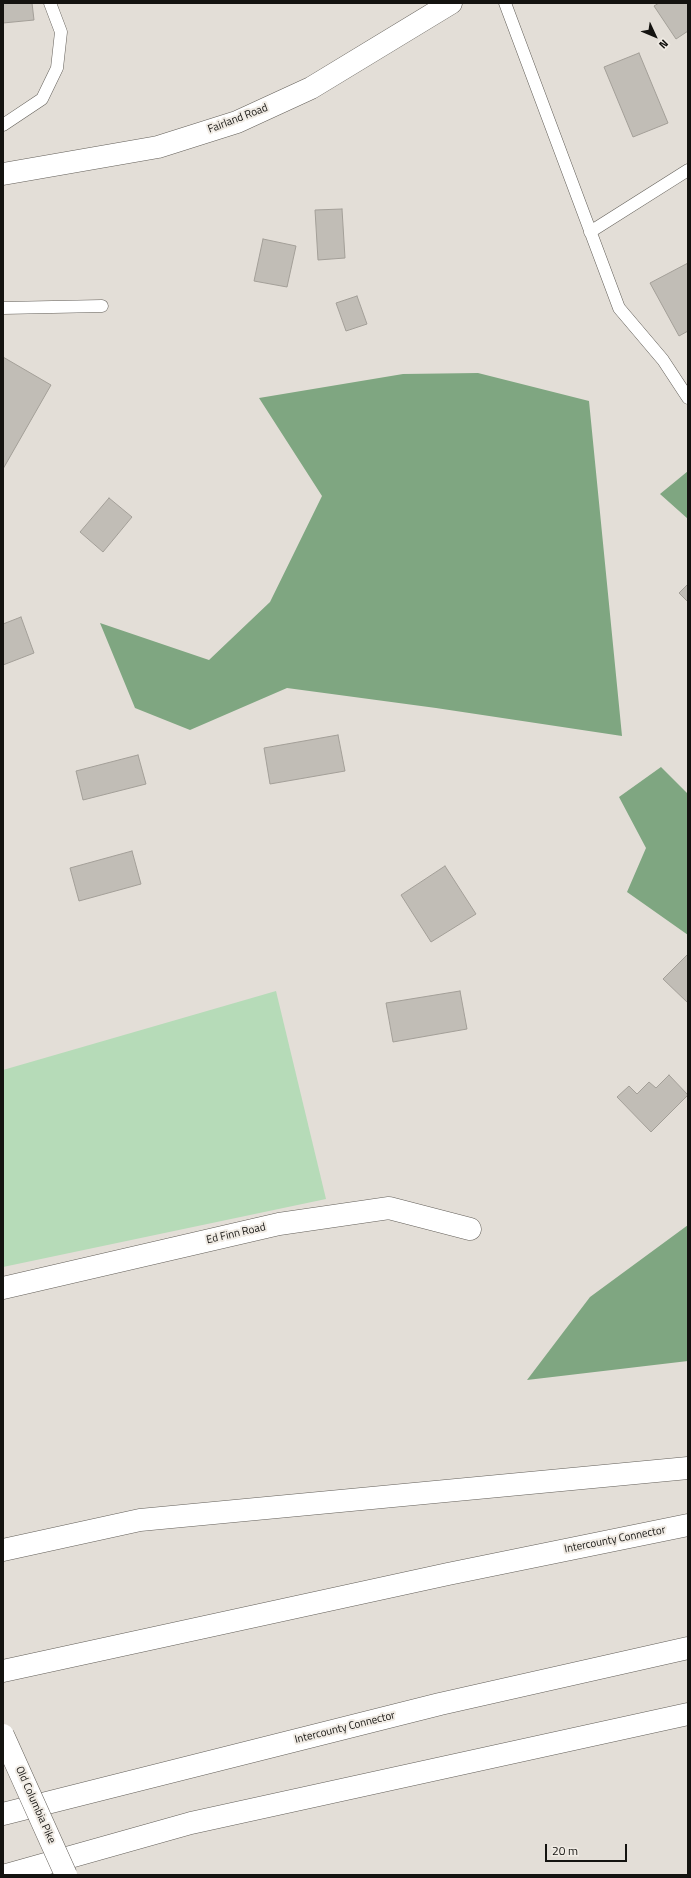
<!DOCTYPE html>
<html>
<head>
<meta charset="utf-8">
<style>
	body { margin:0 }
	#map { position:relative; width:691px; height:1878px; overflow:hidden; background:#e3ded7; font-family:"Titillium Web",sans-serif }
	canvas { display:block }
	.frame { position:absolute; inset:0; border:4px solid #141310; pointer-events:none }
	.north { position:absolute; left:635px; top:16px; width:40px; height:40px; -webkit-text-stroke:3px #f0ebe4; paint-order:stroke; rotate:134deg; font-size:11px; font-weight:700; line-height:16px; text-align:center; color:#141310 }
	.north::after { content:''; display:block; margin:auto; width:14px; height:18px; background:#141310; clip-path:polygon(50% 0,100% 100%,50% 72%,0 100%) }
	.scale { position:absolute; left:545px; top:1844px; width:82px; height:18px; box-sizing:border-box; border:2px solid #141310; border-top:0; padding-left:5px; font-size:12px; line-height:14px; white-space:nowrap; color:#141310; -webkit-text-stroke:3px #f0ebe4; paint-order:stroke }
</style>
</head>
<body>
<div id="map">
<canvas width="691" height="1878"></canvas>
<div class="frame"></div>
<div class="north">N</div>
<div class="scale">20 m</div>
</div>
<script>
const context = document.querySelector('canvas').getContext('2d');
context.lineJoin = 'round';
function fillPath(path, color) { context.fillStyle = color; context.fill(path, 'evenodd'); }
const shape = rows => new Path2D(rows.map(r => 'M' + r).join(''));
function trace(path, color, width, dash) { context.strokeStyle = color; context.lineWidth = width; context.lineCap = dash ? 'butt' : 'round'; context.setLineDash(dash || []); context.stroke(path); }
function drawText(font, color, halo, rows, align = 'center') {
  context.font = font + ' "Titillium Web",sans-serif'; context.lineWidth = 4; context.setLineDash([]); context.textBaseline = 'middle'; context.strokeStyle = halo; context.fillStyle = color; for (const [text, x, y, turn = 0] of rows) {
    context.save(); context.translate(x, y); context.rotate((+turn || 0) * Math.PI / 180); context.textAlign = isNaN(turn) ? turn : align; if (halo) context.strokeText(text, 0, 0); context.fillText(text, 0, 0); context.restore();
  }
}
fillPath(shape([
	[276,991,326,1199,3,1267,3,1070]
]), '#b6dbb8');
fillPath(shape([
	[478,373,589,401,622,736,436,708,287,688,190,730,135,708,100,623,209,660,270,602,322,496,259,398,403,374],
	[688,471,688,519,660,494],
	[661,767,688,794,688,935,627,892,646,848,619,797],
	[688,1225,688,1361,527,1380,590,1297]
]), '#7fa681');
const building = shape([
	[3,3,32,3,34,20,3,23,3,3],
	[659,3,688,3,688,31,676,39,654,6,659,3],
	[639,53,668,123,633,137,604,67,639,53],
	[342,209,345,258,318,260,315,210,342,209],
	[263,239,296,246,287,287,254,281,263,239],
	[688,263,688,331,679,336,650,283,688,263],
	[357,296,367,324,346,331,336,303,357,296],
	[3,357,51,385,3,469,3,357],
	[109,498,132,517,103,552,80,532,109,498],
	[688,584,688,602,679,593,688,584],
	[21,617,34,653,3,665,3,624,21,617],
	[338,735,345,771,270,784,264,748,338,735],
	[138,755,146,784,83,800,76,771,138,755],
	[132,851,141,884,79,901,70,868,132,851],
	[445,866,476,914,431,942,401,895,445,866],
	[688,954,688,1003,663,979,688,954],
	[460,991,467,1029,393,1042,386,1003,460,991],
	[669,1075,688,1095,651,1132,617,1097,629,1086,637,1094,649,1082,656,1088,669,1075]
]);
fillPath(building, '#c1bdb6');
trace(building, '#a39f98', 1);
const service = shape([
	[505,3,619,308,663,360,688,398],
	[3,125,42,99,57,68,61,32,50,3],
	[590,232,688,170],
	[3,308,102,306]
]);
const minor = shape([
	[3,1288,279,1224,389,1208,470,1229]
]);
const secondary = shape([
	[3,174,158,147,237,122,311,88,451,3]
]);
const motorway = shape([
	[3,1550,140,1520,688,1468],
	[3,1671,448,1574,688,1525],
	[3,1814,440,1704,688,1648],
	[6,1875,191,1823,688,1714]
]);
trace(service, '#635f59', 13);
trace(minor, '#635f59', 23);
trace(secondary, '#635f59', 23);
trace(motorway, '#635f59', 23);
trace(service, '#fff', 12);
trace(minor, '#fff', 22);
trace(secondary, '#fff', 22);
trace(motorway, '#fff', 22);
const secondaryBridge = shape([
	[3,1735,66,1875]
]);
trace(secondaryBridge, '#635f59', 23, []);
trace(secondaryBridge, '#fff', 22);
drawText('11px', '#141310', '#f0ebe4', [
	["Fairland Road",238,119,-21],
	["Ed Finn Road",236,1234,-13],
	["Intercounty Connector",615,1540,-11],
	["Intercounty Connector",345,1728,-14],
	["Old Columbia Pike",35,1805,66]
]);
</script>
</body>
</html>
